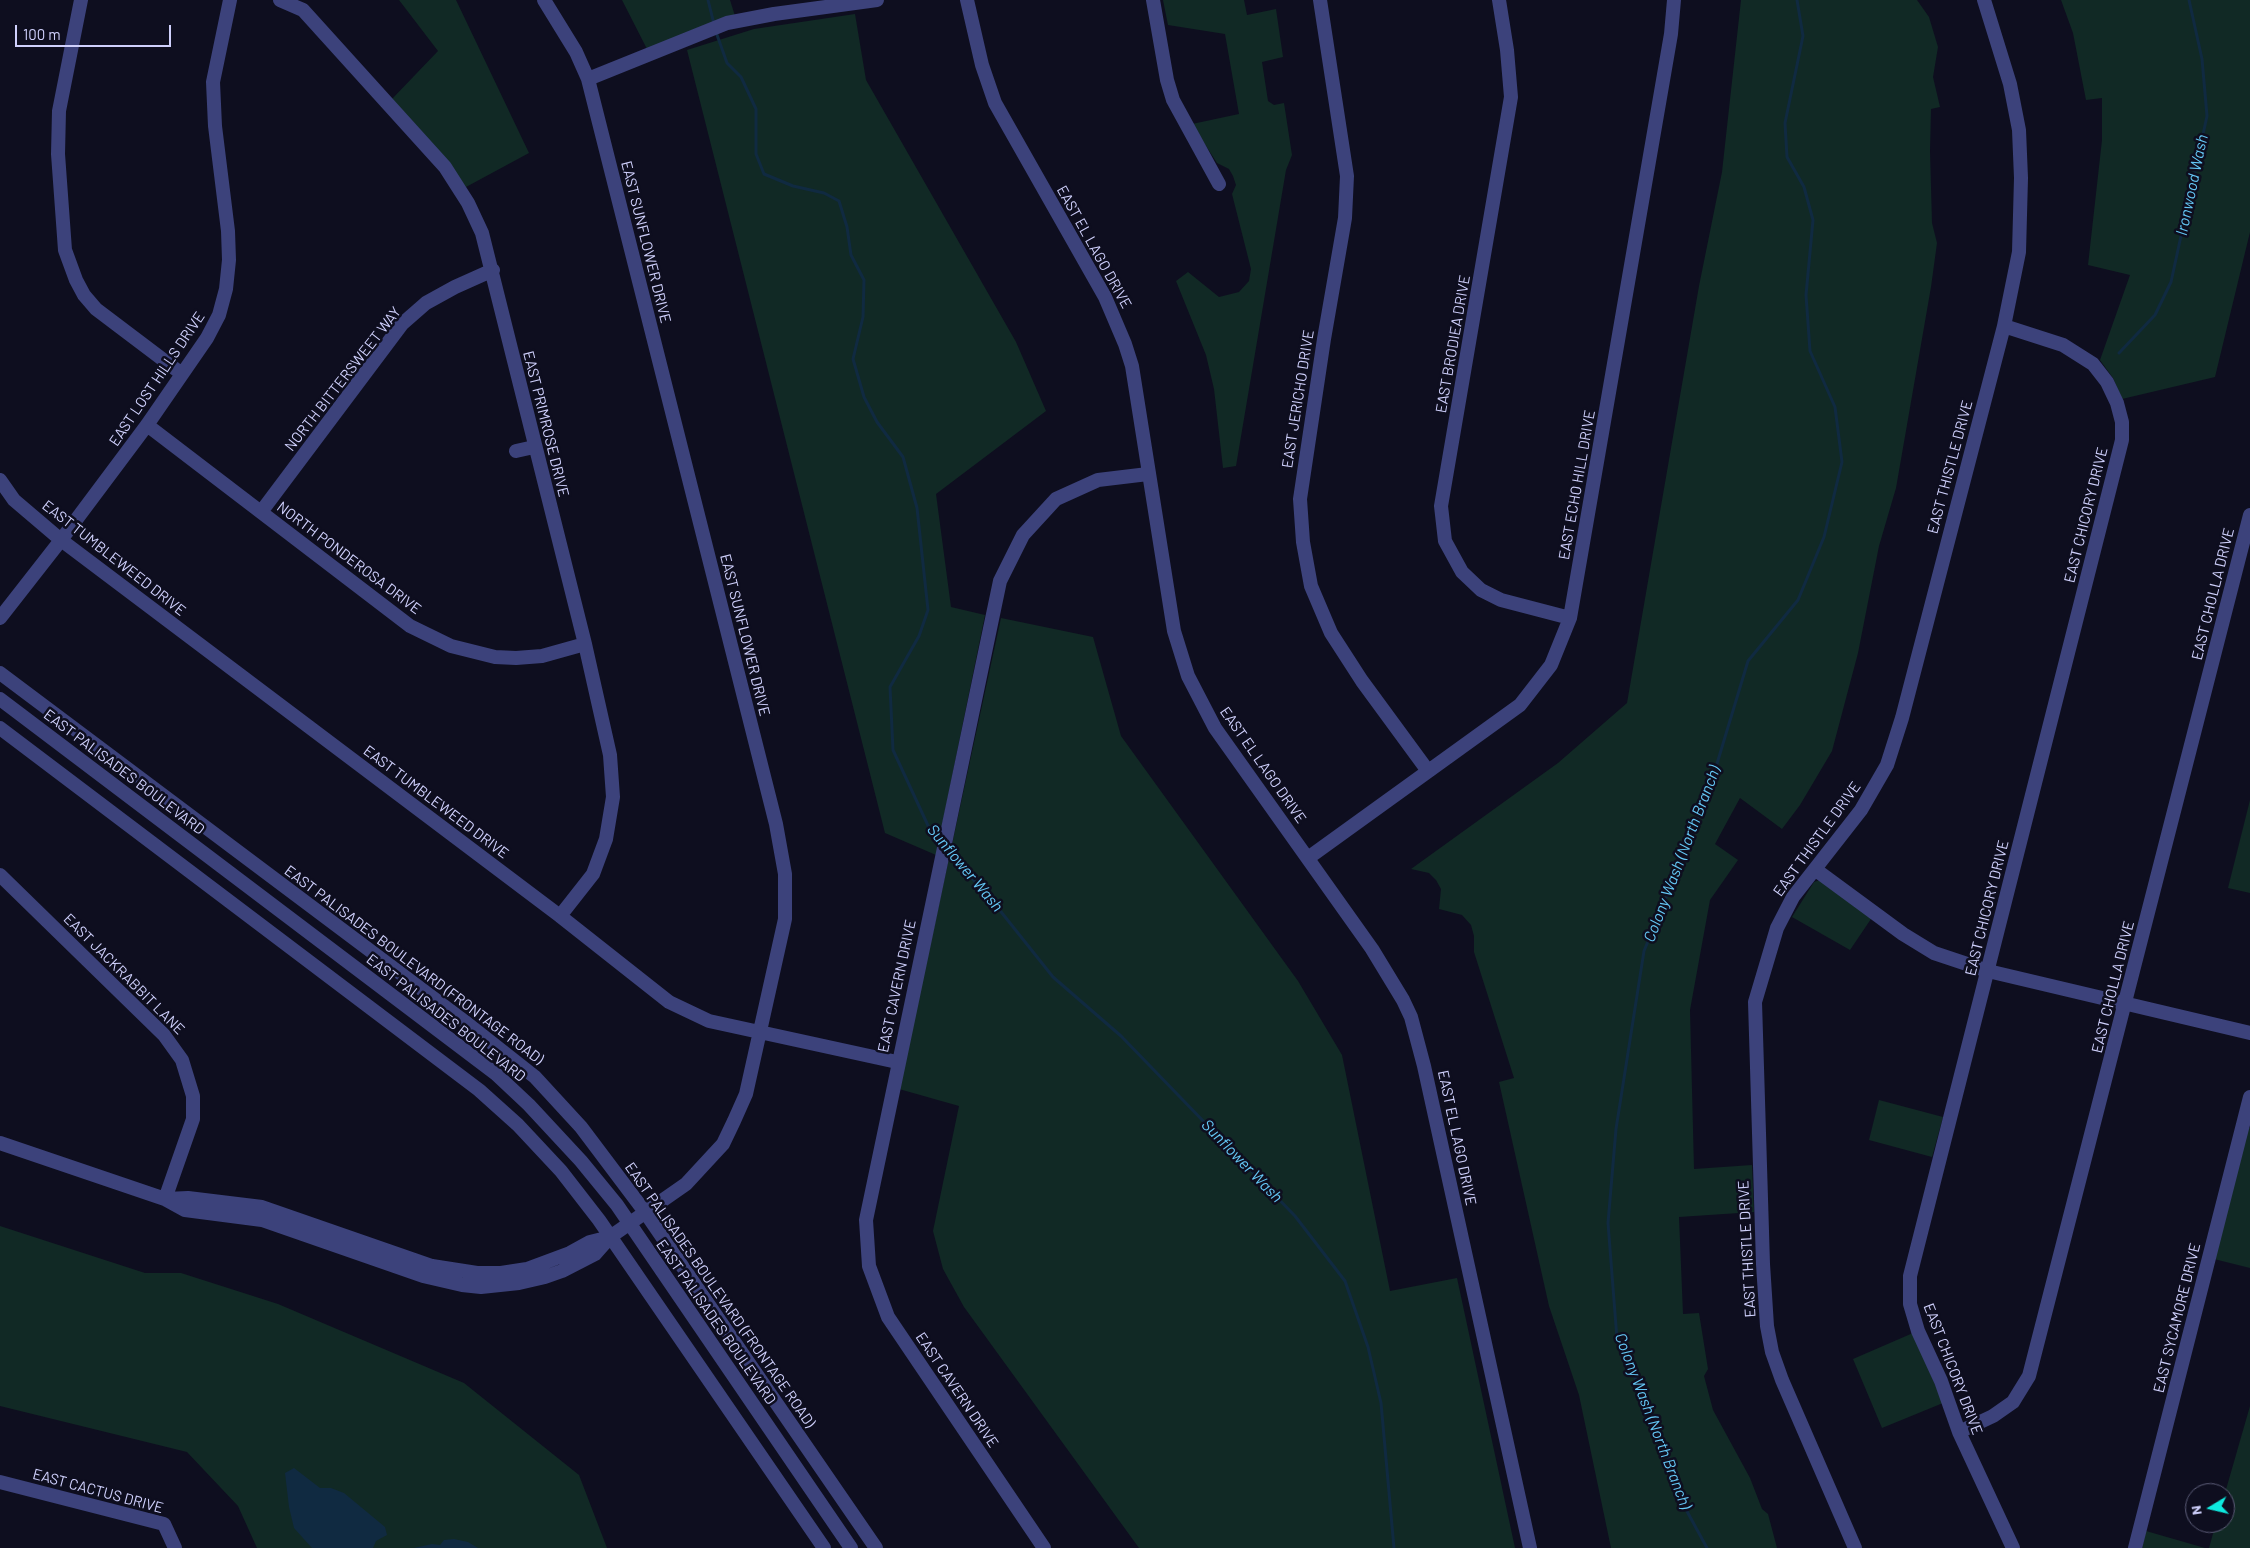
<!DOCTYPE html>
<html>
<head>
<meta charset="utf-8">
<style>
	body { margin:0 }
	#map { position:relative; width:2250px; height:1548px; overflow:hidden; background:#0e0e1f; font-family:Barlow,sans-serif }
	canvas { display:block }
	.north { position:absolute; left:2185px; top:1483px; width:50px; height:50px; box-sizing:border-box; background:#0e0e1f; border:1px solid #5b5c77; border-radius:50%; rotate:261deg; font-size:14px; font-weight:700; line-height:20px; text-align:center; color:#cfd0fc }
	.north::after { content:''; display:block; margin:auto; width:18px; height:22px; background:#0ee9df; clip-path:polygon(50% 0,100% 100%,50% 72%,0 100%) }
	.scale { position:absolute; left:15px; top:25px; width:156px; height:22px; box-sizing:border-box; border:2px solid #cfd0fc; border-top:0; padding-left:6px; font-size:15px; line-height:18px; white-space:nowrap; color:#cfd0fc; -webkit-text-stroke:4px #0e0e1f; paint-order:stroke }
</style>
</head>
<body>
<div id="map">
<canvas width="2250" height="1548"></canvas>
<div class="north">N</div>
<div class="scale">100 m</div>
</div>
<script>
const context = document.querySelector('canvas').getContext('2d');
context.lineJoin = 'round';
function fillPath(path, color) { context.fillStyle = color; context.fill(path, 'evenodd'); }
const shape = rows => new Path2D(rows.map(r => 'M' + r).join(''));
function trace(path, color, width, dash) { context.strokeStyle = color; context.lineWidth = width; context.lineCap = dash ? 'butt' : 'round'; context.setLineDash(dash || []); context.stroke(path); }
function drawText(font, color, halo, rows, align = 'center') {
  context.font = font + ' Barlow,sans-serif'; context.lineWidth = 5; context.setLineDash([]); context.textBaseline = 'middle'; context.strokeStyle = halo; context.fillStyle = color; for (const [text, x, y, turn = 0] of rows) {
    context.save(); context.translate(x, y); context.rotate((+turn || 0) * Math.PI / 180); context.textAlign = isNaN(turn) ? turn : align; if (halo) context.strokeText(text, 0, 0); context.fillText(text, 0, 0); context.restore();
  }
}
fillPath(shape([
	[399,0,456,0,529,153,466,187,392,99,438,51],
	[622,0,730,0,735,16,647,49],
	[1163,0,1244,0,1247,15,1276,9,1283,57,1262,62,1268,101,1274,105,1284,103,1292,155,1286,170,1236,466,1223,468,1214,389,1206,355,1176,281,1188,272,1219,297,1239,292,1249,281,1251,269,1232,194,1236,185,1233,176,1229,169,1217,163,1192,124,1239,114,1225,34,1168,25],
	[1741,0,1917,0,1929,17,1938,47,1933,77,1940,107,1931,109,1930,151,1932,223,1937,243,1931,287,1896,488,1879,546,1858,653,1832,751,1800,805,1782,829,1740,798,1715,844,1738,860,1710,900,1690,1010,1694,1169,1752,1165,1754,1212,1679,1217,1683,1314,1699,1313,1708,1369,1704,1376,1713,1410,1750,1478,1762,1509,1768,1514,1777,1548,1611,1548,1579,1395,1549,1306,1499,1082,1514,1078,1474,952,1474,936,1471,925,1462,915,1439,909,1441,889,1436,880,1429,873,1411,869,1558,763,1627,703,1699,286,1722,172],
	[2061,0,2250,0,2250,232,2215,377,2122,399,2113,378,2100,360,2130,275,2088,265,2102,140,2102,98,2086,100,2073,33],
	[855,14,866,80,1016,342,1046,411,936,494,951,607,985,615,936,855,885,833,687,50,754,29],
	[1001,618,1093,637,1121,736,1298,981,1342,1055,1390,1291,1457,1278,1515,1548,1139,1548,964,1307,943,1269,933,1231,959,1106,899,1089],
	[2250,800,2250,893,2228,888],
	[1820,880,1873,916,1850,950,1792,917,1814,882],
	[1879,1100,1943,1117,1932,1157,1869,1140],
	[2248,1127,2250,1128,2250,1268,2214,1259],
	[0,1226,145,1273,181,1273,278,1304,464,1383,579,1475,607,1548,257,1548,238,1506,187,1452,0,1406],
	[1913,1333,1943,1403,1882,1428,1853,1359],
	[2250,1406,2250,1548,2209,1548,2216,1523,2225,1523,2225,1493],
	[2146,1531,2205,1548,2142,1548]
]), '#112925');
fillPath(shape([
	[294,1468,320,1488,331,1488,344,1493,385,1527,387,1535,376,1541,373,1548,312,1548,294,1528,289,1507,285,1473],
	[454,1539,468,1542,478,1548,414,1548,432,1544,440,1545,444,1540]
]), '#102a41');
trace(shape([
	[708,0,714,24],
	[716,32,727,63,741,77,756,109,756,154,764,174,793,186,824,193,839,201,847,227,851,255,864,280,863,317,853,359,864,397,877,422,903,457,917,508,928,610,919,636,890,687,893,750,931,832,941,843],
	[2119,353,2155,315,2171,282,2207,116,2202,59,2189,0],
	[948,851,994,903,1053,977,1121,1036,1295,1216,1345,1281,1368,1347,1381,1403,1394,1548],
	[1707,1548,1683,1504,1661,1434,1617,1339,1608,1223,1616,1129,1644,951,1706,800,1748,661,1798,600,1824,537,1842,462,1835,407,1810,351,1806,295,1813,220,1804,187,1787,157,1785,123,1803,36,1797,0]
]), '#102a41', 3);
trace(shape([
	[81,0,59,111,58,154,65,250,76,280,84,295,96,309,182,374],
	[280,0,303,10,445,167,468,203,482,233,585,644,610,755,613,797,606,839,593,874,560,916],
	[967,0,982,65,995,103,1105,297,1125,344,1132,366,1174,631,1188,676,1215,728,1372,949,1403,1000,1411,1017,1424,1066,1530,1548],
	[1153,0,1167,80,1173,100,1219,184],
	[1320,0,1347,176,1345,218,1324,339,1300,499,1303,542,1311,586,1331,633,1362,681,1428,771],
	[1499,0,1507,50,1511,97,1441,506,1445,541,1462,572,1481,590,1501,600,1570,618],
	[588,79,727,23,774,14,877,0],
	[2004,326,2063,345,2093,364,2107,382,2117,403,2122,422,2122,440,1910,1276,1910,1304,1918,1331,1941,1381,1959,1432,2013,1548],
	[147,425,410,626,451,646,495,657,516,658,542,656,585,644],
	[516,451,534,447],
	[0,480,14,500,61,540,560,916,669,1002,709,1021,897,1062],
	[261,512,402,324,426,303,455,287,493,270],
	[0,618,61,540,147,425,207,338,219,315,226,289,229,260,228,231,215,126,213,82,230,0],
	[0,673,464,1021,535,1077,581,1127,645,1212,876,1548],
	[0,699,496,1074,529,1105,581,1161,617,1205,851,1548],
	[0,728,479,1090,518,1125,561,1171,599,1220,824,1548],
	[1308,858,1520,705,1551,665,1570,618,1671,34,1674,0],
	[1816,870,1903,934,1934,953,1988,971,2250,1033],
	[0,875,164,1035,182,1060,193,1096,193,1119,165,1199],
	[0,1143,165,1199,185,1210,262,1220,423,1276,462,1285,481,1287,519,1283,545,1277,562,1271,595,1254,610,1237,686,1184,723,1144,734,1121,746,1094,785,919,785,874,776,824,588,79,576,52,544,0],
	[166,1199,188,1198,262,1207,432,1266,477,1273,501,1273,527,1269,570,1253,590,1242,610,1237],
	[1959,1432,1993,1416,2013,1402,2029,1376,2250,515],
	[0,1482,164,1524,175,1548],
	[1044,1548,888,1317,869,1266,866,1220,1000,581,1023,535,1056,499,1098,480,1148,474],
	[1855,1548,1782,1380,1772,1352,1767,1326,1763,1264,1755,1002,1777,928,1793,897,1861,810,1887,765,1902,718,2004,326,2019,252,2021,178,2019,130,2010,84,1984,0],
	[2135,1548,2250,1097]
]), '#3c427b', 14);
drawText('15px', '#cfd0fc', '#0e0e1f', [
	["EAST SUNFLOWER DRIVE",646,242,76],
	["EAST EL LAGO DRIVE",1094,247,61],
	["EAST BRODIEA DRIVE",1453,344,-80],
	["EAST LOST HILLS DRIVE",157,379,-56],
	["NORTH BITTERSWEET WAY",343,379,-52],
	["EAST JERICHO DRIVE",1298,399,-81],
	["EAST PRIMROSE DRIVE",546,424,76],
	["EAST THISTLE DRIVE",1950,467,-75],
	["EAST ECHO HILL DRIVE",1577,485,-80],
	["EAST CHICORY DRIVE",2086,515,-76],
	["EAST TUMBLEWEED DRIVE",114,558,38],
	["NORTH PONDEROSA DRIVE",349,558,37],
	["EAST CHOLLA DRIVE",2213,594,-76],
	["EAST SUNFLOWER DRIVE",745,635,76],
	["EAST EL LAGO DRIVE",1263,765,55],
	["EAST PALISADES BOULEVARD",124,772,37],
	["EAST TUMBLEWEED DRIVE",436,802,37],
	["EAST THISTLE DRIVE",1817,839,-54],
	["EAST CHICORY DRIVE",1987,908,-76],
	["EAST PALISADES BOULEVARD (FRONTAGE ROAD)",414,965,37],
	["EAST JACKRABBIT LANE",124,974,45],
	["EAST CAVERN DRIVE",897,986,-78],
	["EAST CHOLLA DRIVE",2113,987,-76],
	["EAST PALISADES BOULEVARD",446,1018,38],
	["EAST EL LAGO DRIVE",1457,1138,78],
	["EAST THISTLE DRIVE",1747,1249,-93],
	["EAST PALISADES BOULEVARD (FRONTAGE ROAD)",720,1295,55],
	["EAST SYCAMORE DRIVE",2177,1318,-76],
	["EAST PALISADES BOULEVARD",716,1322,55],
	["EAST CHICORY DRIVE",1953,1369,69],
	["EAST CAVERN DRIVE",957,1390,56],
	["EAST CACTUS DRIVE",98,1491,15]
]);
drawText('italic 16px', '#64c7f5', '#0e0e1f', [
	["Ironwood Wash",2192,185,-78],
	["Colony Wash (North Branch)",1682,854,-69],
	["Sunflower Wash",965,868,50],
	["Sunflower Wash",1242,1161,46],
	["Colony Wash (North Branch)",1653,1421,69]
]);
</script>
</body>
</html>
